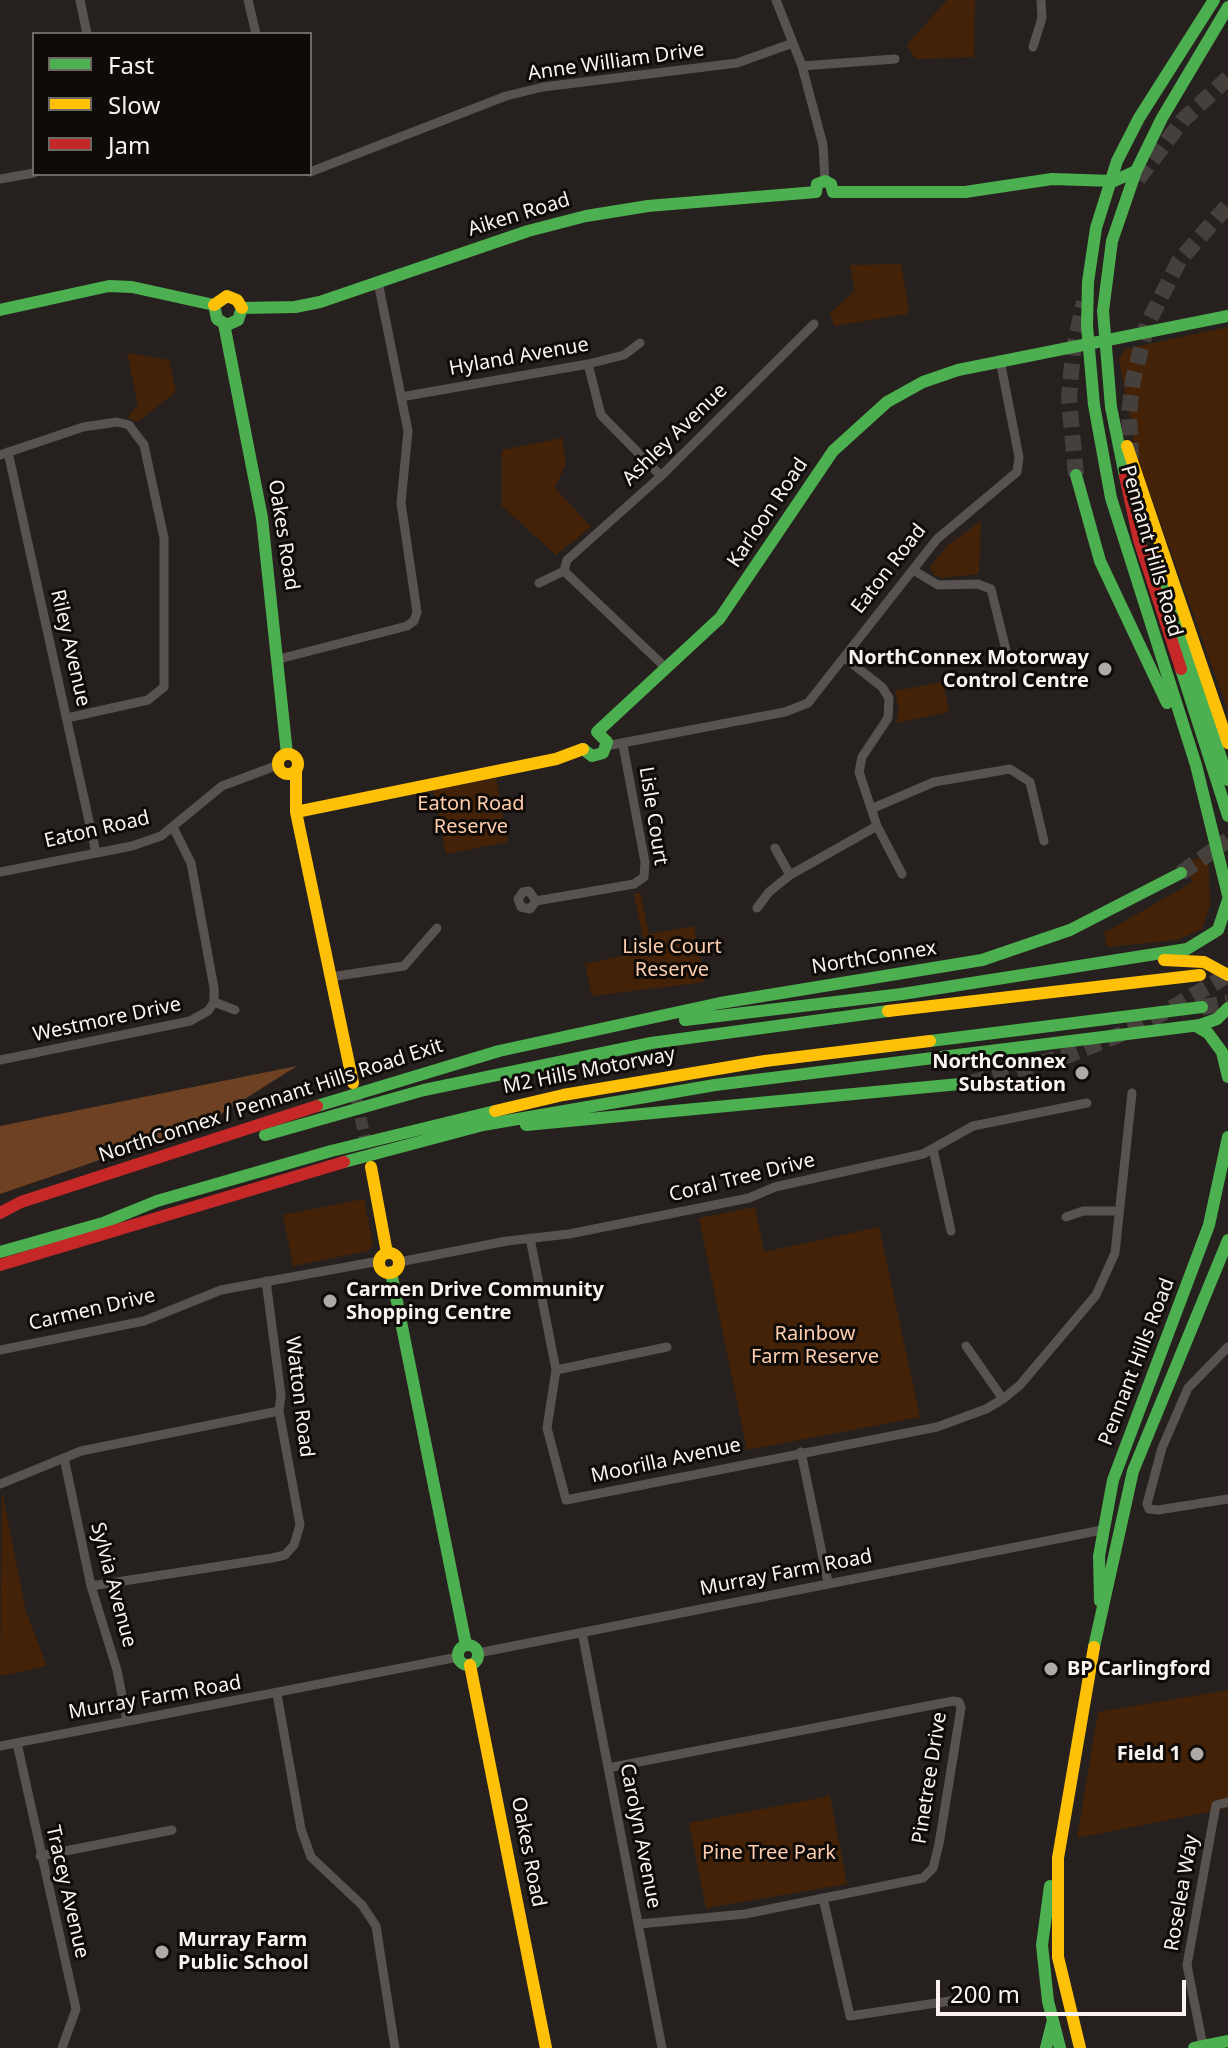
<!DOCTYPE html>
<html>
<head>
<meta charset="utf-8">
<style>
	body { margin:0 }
	#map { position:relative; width:1228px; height:2048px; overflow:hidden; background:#26211e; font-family:"Noto Sans",sans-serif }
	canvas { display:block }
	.legend { position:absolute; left:32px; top:32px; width:280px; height:144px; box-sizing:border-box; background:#0f0b08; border:2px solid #6d6864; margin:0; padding:10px 14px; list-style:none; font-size:24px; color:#faf3ef }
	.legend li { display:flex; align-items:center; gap:16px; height:40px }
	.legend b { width:40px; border:2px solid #6d6864 }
	.scale { position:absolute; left:936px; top:1980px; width:250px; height:36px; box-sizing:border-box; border:4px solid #faf3ef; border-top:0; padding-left:10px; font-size:24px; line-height:28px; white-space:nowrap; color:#faf3ef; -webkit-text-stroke:6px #0f0b08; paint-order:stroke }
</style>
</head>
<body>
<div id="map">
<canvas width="1228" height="2048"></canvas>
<ul class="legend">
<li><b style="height:10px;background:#4caf50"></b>Fast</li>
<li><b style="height:10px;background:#ffc107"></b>Slow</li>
<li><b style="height:10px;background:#c62828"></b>Jam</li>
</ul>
<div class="scale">200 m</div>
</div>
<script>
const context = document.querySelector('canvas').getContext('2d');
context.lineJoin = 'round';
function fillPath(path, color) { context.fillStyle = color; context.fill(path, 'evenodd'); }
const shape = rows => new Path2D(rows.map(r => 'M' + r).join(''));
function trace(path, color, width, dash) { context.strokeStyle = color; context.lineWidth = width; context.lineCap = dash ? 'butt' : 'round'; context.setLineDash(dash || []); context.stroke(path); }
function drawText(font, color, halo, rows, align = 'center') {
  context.font = font + ' "Noto Sans",sans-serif'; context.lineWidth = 6; context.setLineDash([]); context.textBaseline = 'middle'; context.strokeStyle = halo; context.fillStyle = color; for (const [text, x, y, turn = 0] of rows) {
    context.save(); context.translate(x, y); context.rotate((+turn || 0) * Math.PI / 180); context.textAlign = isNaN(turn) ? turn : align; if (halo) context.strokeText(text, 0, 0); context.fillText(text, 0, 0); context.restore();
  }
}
fillPath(shape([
	[947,0,975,0,974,57,916,59,907,45],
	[901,264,909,309,907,314,834,326,830,313,855,291,850,265],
	[1228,327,1228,711,1137,457,1119,359,1125,349],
	[127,353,169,360,176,392,137,422,128,417,138,404],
	[562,438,566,463,555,488,591,527,556,555,502,506,502,450],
	[981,521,979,574,941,578,933,574,930,567,948,545],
	[943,682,949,712,896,723,899,710,895,691],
	[496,778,508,842,446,854,433,790],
	[1208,857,1210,906,1202,929,1177,940,1107,947,1104,933,1193,882,1183,861],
	[640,892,649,934,694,926,705,982,592,996,585,964,646,951,634,894],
	[364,1199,373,1244,368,1251,293,1266,283,1215],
	[755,1207,764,1252,879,1227,920,1417,747,1450,699,1218],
	[2,1492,26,1612,47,1666,0,1676],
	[1228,1690,1228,1808,1077,1838,1098,1712],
	[830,1796,847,1884,706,1908,689,1823]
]), '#432208');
fillPath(shape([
	[297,1066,205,1124,0,1194,0,1126]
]), '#6d4122');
trace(shape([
	[357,1100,367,1149]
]), '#46403d', 12, [12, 6]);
trace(shape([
	[1138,179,1182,121,1228,78],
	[1131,459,1129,414,1133,380,1147,325,1179,261,1228,205],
	[1076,475,1069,399,1073,352,1084,302],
	[1181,873,1228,840],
	[1202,1007,1228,1003],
	[970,1083,1069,1055,1141,1026,1228,975]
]), '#46403d', 16, [16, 8]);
trace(shape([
	[80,0,87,34],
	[248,0,256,34],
	[776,0,802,66,823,145,825,181],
	[1033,47,1042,18,1041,0],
	[802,66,895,59],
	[310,172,506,96,543,87,737,63,793,43],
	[0,179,34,173],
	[588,364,601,415,661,476],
	[401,397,588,364,624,355,640,343],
	[8,452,96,853],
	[0,455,83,427,117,422,129,425,144,445,164,538,164,687,148,700,67,718],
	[913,570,938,585,978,584,991,589,1007,654],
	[564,571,666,668],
	[539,583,564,571,567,560,661,476,814,324],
	[845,658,882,687,889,698,888,718,862,757,859,772,877,826,902,874],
	[279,659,407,626,414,621,417,612,401,503,408,431,378,282],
	[606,746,785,712,808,703,937,539,1017,472,1019,457,1000,360],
	[871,809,934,782,1010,769,1030,782,1044,841],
	[775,848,790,875],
	[0,872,132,846,161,836,222,786,278,765],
	[536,901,529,891,523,892,518,899,521,907,530,909,536,901,634,884,644,877,645,862,623,745],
	[757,908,769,892,790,875,877,826],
	[330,977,404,966,437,928],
	[214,1002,235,1010],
	[0,1060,190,1021,208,1011,214,1002,214,988,191,863,173,827],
	[933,1149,951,1231],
	[1066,1217,1083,1211,1117,1211],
	[530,1238,556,1370,547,1428,566,1500,937,1427,986,1409,1003,1399,1020,1385,1096,1295,1115,1253,1132,1093],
	[399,1262,507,1241,569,1234,749,1198,775,1187,923,1154,973,1126,1087,1103],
	[966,1346,1003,1399],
	[1228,1347,1188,1388,1162,1448,1147,1504,1149,1509,1158,1510,1228,1499],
	[0,1350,144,1321,221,1290,379,1261],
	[556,1370,667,1347],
	[801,1452,828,1582],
	[64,1458,91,1586,117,1670,127,1721],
	[0,1484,81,1451,279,1411],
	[91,1586,272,1558,285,1555,294,1545,300,1525,279,1411,281,1395,266,1281],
	[582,1632,662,2048],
	[478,1653,1102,1530],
	[277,1694,301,1829,311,1857,362,1905,376,1926,395,2048],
	[17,1743,76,2009,62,2048],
	[0,1746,458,1657],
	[608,1768,953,1701,959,1702,961,1708,939,1844,933,1868,923,1878,745,1914,639,1924],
	[40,1856,172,1830],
	[823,1898,850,2016,983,1996],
	[1203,2046,1187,1965,1216,1805,1228,1802]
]), '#585350', 9);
trace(shape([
	[1214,0,1139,118,1117,161,1096,228,1088,282,1087,326,1094,405,1111,498,1196,765,1228,895],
	[816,192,817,184,825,181,831,184,833,192],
	[833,192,965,192,1052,179,1114,181,1136,171],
	[214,305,217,319,227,325,238,320,242,308],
	[242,308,295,307,320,302,528,231,586,216,648,206,816,192],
	[0,310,109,286,132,287,214,305],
	[224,324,262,518,287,754],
	[1076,475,1100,561,1167,703],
	[1125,476,1111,407,1103,311,1112,241,1136,171,1162,118,1228,7],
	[1166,584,1228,780],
	[1181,669,1228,816],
	[597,732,720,618,833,451,887,402,923,382,958,370,1228,316],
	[583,749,592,756,603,753,607,742,597,732],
	[685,1020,902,994,1187,949,1218,930,1228,900],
	[1196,1026,1208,1033,1222,1052,1228,1077],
	[930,1041,1202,1007],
	[317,1106,499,1051,720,1003,982,960,1070,930,1181,873],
	[526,1125,970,1083],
	[265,1135,424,1090,651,1043,888,1011],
	[344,1162,483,1125,715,1085,1200,1025,1217,1019,1228,1008],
	[0,1252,103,1223,157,1201,331,1151,495,1111],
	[391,1272,466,1645],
	[1100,1601,1099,1556,1113,1480,1209,1225,1228,1137],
	'458 1655a10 10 0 1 1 20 0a10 10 0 1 1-20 0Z',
	[1094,1647,1133,1471,1228,1240],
	[1050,1886,1042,1945,1048,2001,1060,2048],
	[1046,2048,1052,2024],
	[1194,2048,1228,2041]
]), '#4caf50', 12);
trace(shape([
	[214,305,227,296,237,300,242,308],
	[1127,446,1228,743],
	'278 764a10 10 0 1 1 20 0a10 10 0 1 1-20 0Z',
	[296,770,296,812,353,1083],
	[296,812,556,759,583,749],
	[1164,960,1204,962,1228,975],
	[888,1011,1200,975],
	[495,1111,563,1095,765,1061,930,1041],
	[371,1167,387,1253],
	'379 1263a10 10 0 1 1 20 0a10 10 0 1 1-20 0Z',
	[470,1665,546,2048],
	[1080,2048,1058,1957,1058,1858,1094,1647]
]), '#ffc107', 12);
trace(shape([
	[1125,476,1139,540,1181,669],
	[0,1213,21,1202,317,1106],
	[0,1265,344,1162]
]), '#c62828', 12);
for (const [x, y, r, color] of [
	[1105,669,8,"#b0aaa6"],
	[1082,1073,8,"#b0aaa6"],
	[330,1301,8,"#b0aaa6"],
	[1051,1669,8,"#b0aaa6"],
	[1197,1754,8,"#b0aaa6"],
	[162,1952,8,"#b0aaa6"]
]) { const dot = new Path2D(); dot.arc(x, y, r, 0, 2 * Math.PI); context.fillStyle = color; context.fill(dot); trace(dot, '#0f0b08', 3); }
drawText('20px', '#faf3ef', '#0f0b08', [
	["Anne William Drive",616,62,-8],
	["Aiken Road",519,215,-17],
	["Hyland Avenue",519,357,-10],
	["Ashley Avenue",675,435,-44],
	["Karloon Road",768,513,-56],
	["Oakes Road",283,535,81],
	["Pennant Hills Road",1151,551,74],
	["Eaton Road",889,569,-52],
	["Riley Avenue",70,648,77],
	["Lisle Court",653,816,81],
	["Eaton Road",97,830,-13],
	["NorthConnex",874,958,-9],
	["Westmore Drive",107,1020,-12],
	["M2 Hills Motorway",589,1071,-11],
	["NorthConnex / Pennant Hills Road Exit",271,1101,-18],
	["Coral Tree Drive",742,1178,-14],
	["Carmen Drive",92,1310,-13],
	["Pennant Hills Road",1137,1362,-69],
	["Watton Road",299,1397,83],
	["Moorilla Avenue",666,1461,-12],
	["Murray Farm Road",786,1573,-11],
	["Sylvia Avenue",113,1585,75],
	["Murray Farm Road",155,1698,-10],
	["Pinetree Drive",930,1778,-81],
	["Carolyn Avenue",640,1836,79],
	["Oakes Road",528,1852,79],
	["Tracey Avenue",67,1892,77],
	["Roselea Way",1182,1893,-80]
]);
drawText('bold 20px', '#faf3ef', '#0f0b08', [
	["NorthConnex Motorway",1089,658],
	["Control Centre",1089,681],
	["NorthConnex",1066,1062],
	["Substation",1066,1085],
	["Carmen Drive Community",346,1290,"left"],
	["Shopping Centre",346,1313,"left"],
	["BP Carlingford",1067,1669,"left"],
	["Field 1",1181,1754],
	["Murray Farm",178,1940,"left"],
	["Public School",178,1963,"left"]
], 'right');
drawText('20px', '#fdcdae', '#0f0b08', [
	["Eaton Road",471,804],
	["Reserve",471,827],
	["Lisle Court",672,947],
	["Reserve",672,970],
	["Rainbow",815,1334],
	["Farm Reserve",815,1357],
	["Pine Tree Park",769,1853]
]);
</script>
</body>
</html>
